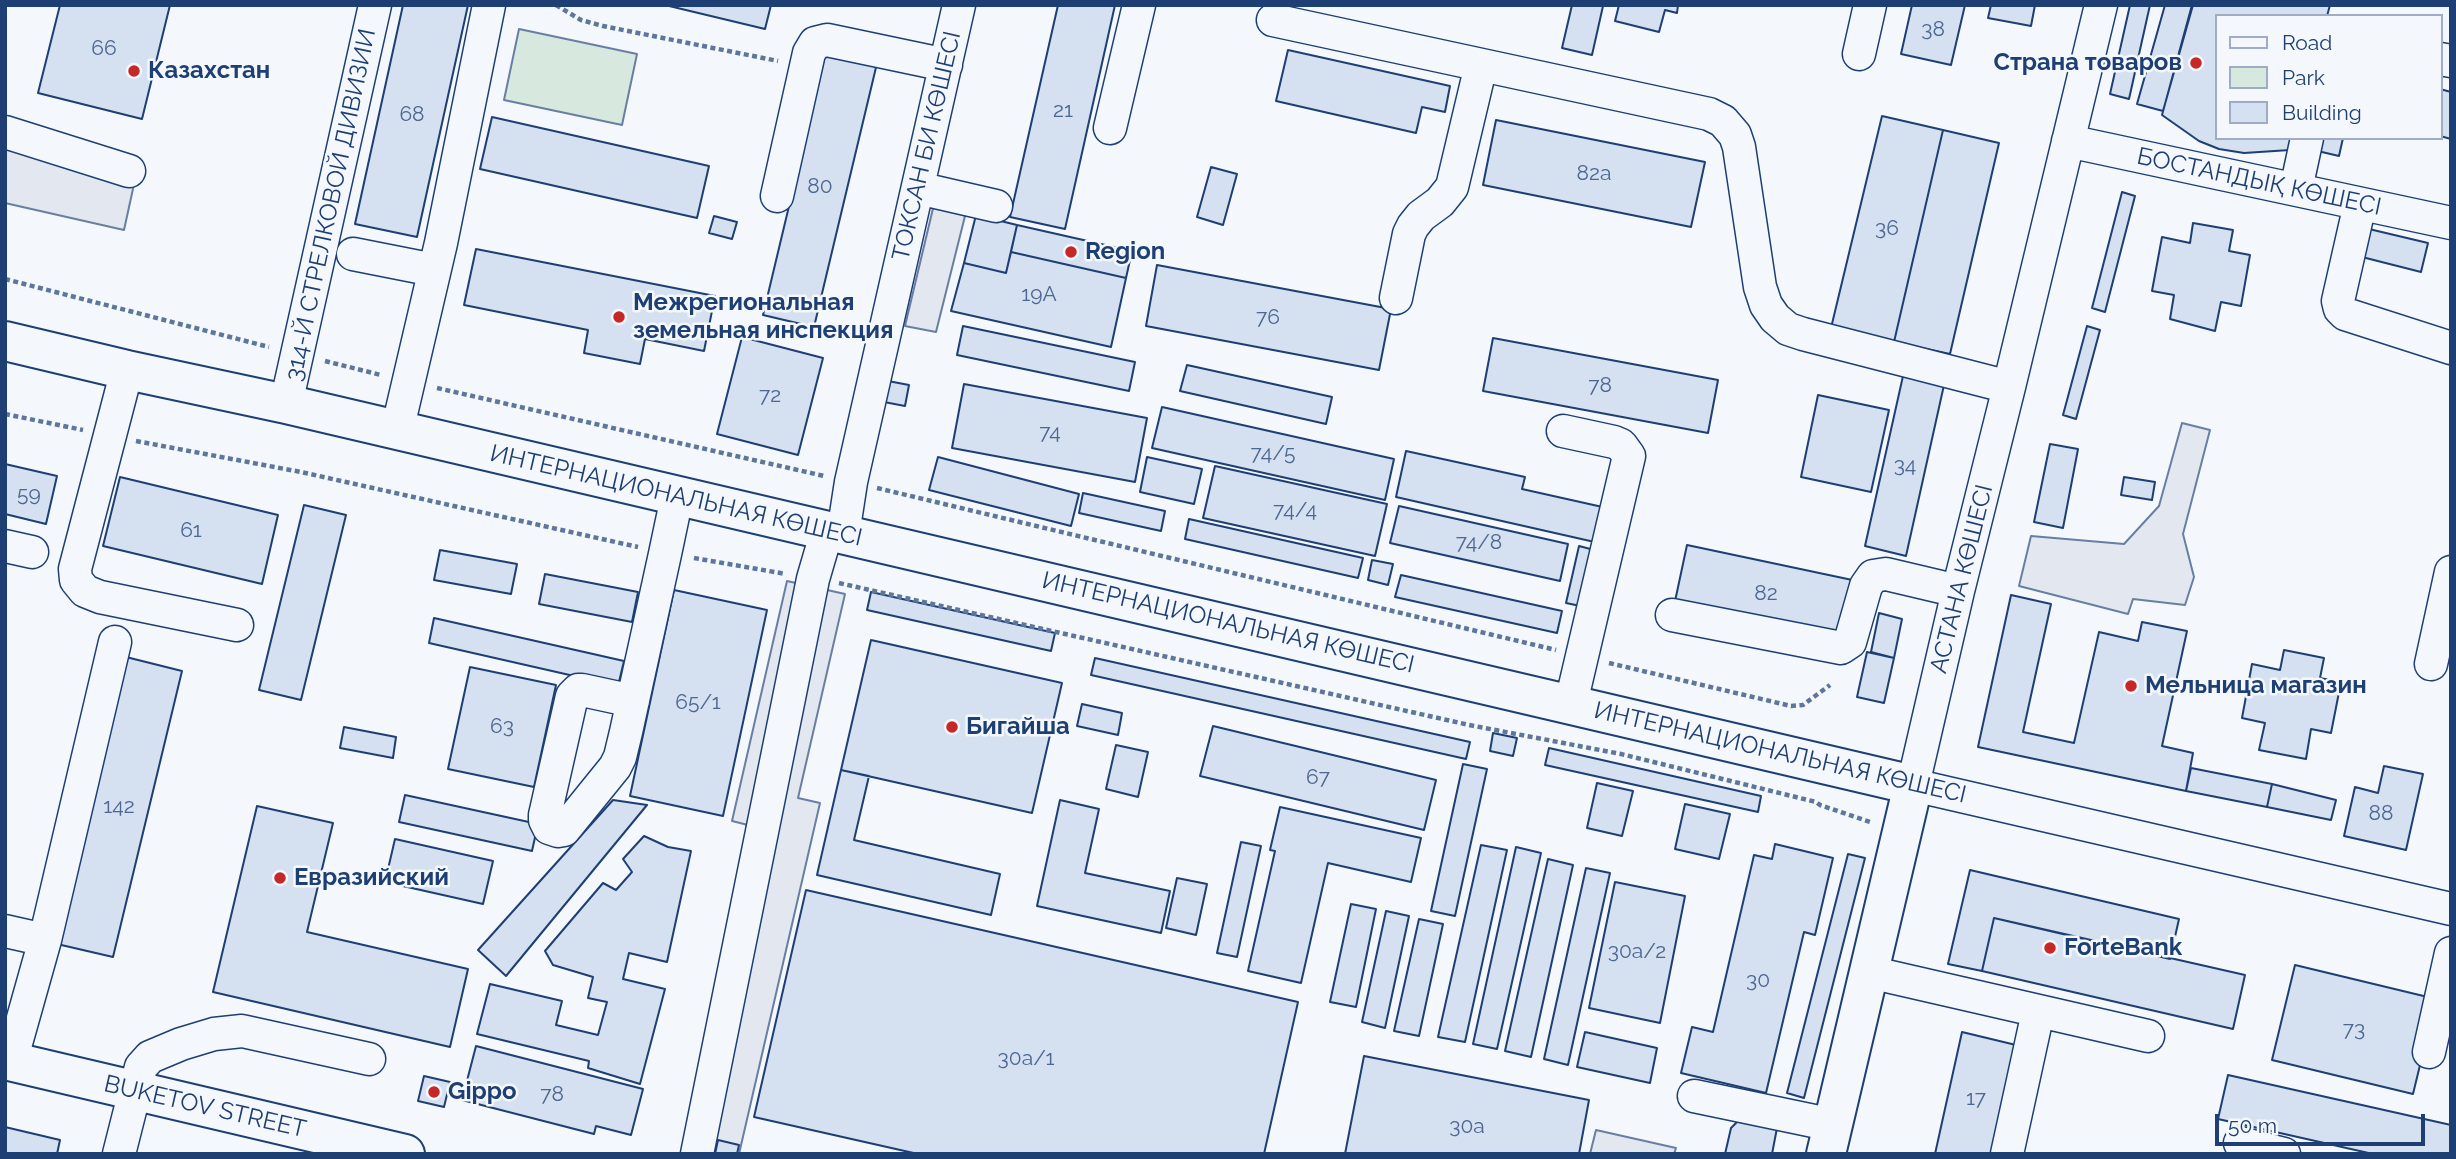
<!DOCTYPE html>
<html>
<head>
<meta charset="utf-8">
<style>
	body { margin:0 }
	#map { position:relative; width:2456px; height:1159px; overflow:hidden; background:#f4f7fb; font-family:Raleway,sans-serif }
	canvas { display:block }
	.frame { position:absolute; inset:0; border:7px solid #1d3f73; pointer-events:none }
	.legend { position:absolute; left:2215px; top:14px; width:228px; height:126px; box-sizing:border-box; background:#f4f7fb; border:2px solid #9eadc5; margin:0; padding:9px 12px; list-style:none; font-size:21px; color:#1d3f73 }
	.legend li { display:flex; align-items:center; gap:14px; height:35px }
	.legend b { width:35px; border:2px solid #9eadc5 }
	.scale { position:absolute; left:2215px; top:1114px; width:210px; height:32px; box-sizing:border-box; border:4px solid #1d3f73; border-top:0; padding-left:9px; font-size:21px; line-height:24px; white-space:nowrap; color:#1d3f73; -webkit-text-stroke:5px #f4f7fb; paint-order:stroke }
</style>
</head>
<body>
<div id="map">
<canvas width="2456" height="1159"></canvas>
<div class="frame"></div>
<ul class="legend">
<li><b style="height:9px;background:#f4f7fb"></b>Road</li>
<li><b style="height:19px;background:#d7e8df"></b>Park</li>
<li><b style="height:19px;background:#d5e0f0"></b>Building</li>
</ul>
<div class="scale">50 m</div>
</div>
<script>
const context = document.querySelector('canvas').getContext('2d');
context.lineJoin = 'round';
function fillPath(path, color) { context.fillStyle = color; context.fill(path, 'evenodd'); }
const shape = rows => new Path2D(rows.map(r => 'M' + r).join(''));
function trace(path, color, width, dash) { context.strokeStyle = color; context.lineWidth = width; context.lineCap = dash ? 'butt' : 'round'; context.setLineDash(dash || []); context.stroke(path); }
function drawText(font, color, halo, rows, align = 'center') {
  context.font = font + ' Raleway,sans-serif'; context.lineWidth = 5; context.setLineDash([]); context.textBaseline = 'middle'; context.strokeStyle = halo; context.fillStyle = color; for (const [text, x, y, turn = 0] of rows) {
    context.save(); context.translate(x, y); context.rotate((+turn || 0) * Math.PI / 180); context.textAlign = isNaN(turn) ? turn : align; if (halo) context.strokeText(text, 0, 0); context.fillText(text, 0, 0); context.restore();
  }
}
const green = shape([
	[519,29,637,54,622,125,504,100,519,29]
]);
fillPath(green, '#d7e8df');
trace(green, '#687fa3', 2);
const parking = shape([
	[5,145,136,175,124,230,5,203,5,145],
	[935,200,967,208,936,332,905,326,935,200],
	[2182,423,2210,430,2183,534,2194,577,2185,605,2133,599,2128,614,2019,586,2031,536,2124,544,2159,506,2182,423],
	[787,581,845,594,798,798,820,803,739,1154,682,1154,756,827,732,821,787,581],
	[1596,1130,1676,1148,1674,1154,1590,1154,1596,1130]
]);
fillPath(parking, '#e3e8f0');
trace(parking, '#687fa3', 2);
const building = shape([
	[60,5,170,5,142,119,38,93,60,5],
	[403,5,468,5,417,237,355,224,403,5],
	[665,5,771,5,765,29,665,5],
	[1058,5,1115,5,1065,229,1010,217,1058,5],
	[1572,5,1603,6,1592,55,1562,48,1572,5],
	[1619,5,1678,5,1677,13,1665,10,1659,32,1615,21,1619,5],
	[1912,5,1965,5,1951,65,1901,54,1912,5],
	[1991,5,2035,5,2031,26,1988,18,1991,5],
	[2130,5,2150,5,2129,99,2110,94,2130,5],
	[2165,5,2193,5,2163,111,2137,104,2165,5],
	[2192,5,2330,5,2327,16,2216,16,2216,138,2293,138,2290,150,2244,153,2219,149,2199,141,2162,115,2192,5],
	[827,47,878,59,814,327,763,315,827,47],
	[1288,50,1450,86,1445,112,1422,107,1416,133,1276,101,1288,50],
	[2440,89,2451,92,2451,139,2440,136,2440,89],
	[1882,116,1943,130,1894,342,1831,328,1882,116],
	[492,117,709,166,697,218,480,169,492,117],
	[1496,120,1705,162,1691,227,1483,185,1496,120],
	[1943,130,1999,143,1950,354,1894,342,1943,130],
	[2312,138,2343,138,2339,156,2309,149,2312,138],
	[1211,167,1237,174,1223,225,1197,217,1211,167],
	[2122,192,2135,196,2105,312,2092,308,2122,192],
	[976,215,1017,225,1006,273,964,263,976,215],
	[714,216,737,222,732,239,709,233,714,216],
	[2193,223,2233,230,2229,251,2250,255,2241,306,2221,302,2215,331,2170,319,2174,295,2152,291,2162,237,2190,243,2193,223],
	[1017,225,1132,251,1126,278,1011,252,1017,225],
	[2369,229,2428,243,2421,272,2362,257,2369,229],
	[476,249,715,296,704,351,645,339,640,364,584,353,588,330,464,305,476,249],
	[1011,252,1126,278,1111,347,951,311,964,263,1006,273,1011,252],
	[1157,265,1391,309,1379,370,1146,326,1157,265],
	[963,326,1135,362,1129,391,957,355,963,326],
	[2087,326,2100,330,2076,419,2063,415,2087,326],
	[742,337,823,358,798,455,717,434,742,337],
	[1493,338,1718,380,1708,433,1483,391,1493,338],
	[1187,365,1332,397,1326,424,1180,391,1187,365],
	[1903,376,1944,385,1906,556,1865,546,1903,376],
	[888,381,909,385,905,406,884,402,888,381],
	[964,384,1147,418,1135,482,952,448,964,384],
	[1818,395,1889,410,1871,492,1801,477,1818,395],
	[1162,407,1394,459,1385,500,1152,448,1162,407],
	[2050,444,2078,449,2063,528,2034,522,2050,444],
	[1406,451,1525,477,1522,489,1607,508,1599,543,1396,497,1406,451],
	[938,457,1079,494,1071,526,929,490,938,457],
	[1147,457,1202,469,1194,504,1140,492,1147,457],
	[5,464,57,476,46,524,5,514,5,464],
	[1215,466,1387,504,1375,556,1203,518,1215,466],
	[120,477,278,515,262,584,103,546,120,477],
	[2124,477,2155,482,2152,500,2121,495,2124,477],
	[1083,493,1165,511,1161,531,1079,513,1083,493],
	[304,505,346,515,301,700,259,690,304,505],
	[1399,506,1568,544,1560,581,1390,543,1399,506],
	[1189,519,1363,558,1358,578,1185,539,1189,519],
	[1687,545,1857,581,1844,642,1674,606,1687,545],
	[1579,546,1598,551,1585,607,1566,603,1579,546],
	[440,550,517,564,511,594,434,580,440,550],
	[1372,560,1393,564,1388,585,1368,580,1372,560],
	[545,574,638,592,632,622,539,604,545,574],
	[1401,575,1562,611,1557,633,1395,597,1401,575],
	[674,590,767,610,723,816,630,796,674,590],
	[871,592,1055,633,1051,651,867,610,871,592],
	[2011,595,2051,604,2023,732,2074,743,2099,632,2138,641,2142,622,2187,631,2162,746,2193,753,2186,791,1978,747,2011,595],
	[1879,613,1902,619,1894,658,1871,652,1879,613],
	[434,618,624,661,618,686,429,643,434,618],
	[871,640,1062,683,1032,813,841,770,871,640],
	[2284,650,2324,658,2320,678,2341,682,2331,733,2311,729,2306,759,2259,750,2265,723,2242,718,2252,664,2280,670,2284,650],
	[1867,652,1894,658,1884,703,1857,697,1867,652],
	[126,657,182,671,113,957,57,944,126,657],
	[1095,658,1470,742,1466,759,1091,675,1095,658],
	[470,667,556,685,534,787,448,769,470,667],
	[1082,704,1122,713,1118,735,1077,726,1082,704],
	[1213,726,1436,780,1424,830,1200,776,1213,726],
	[344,727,396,737,393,758,340,748,344,727],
	[1493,733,1517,738,1513,756,1490,751,1493,733],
	[1116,745,1148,752,1138,797,1106,789,1116,745],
	[1549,748,1761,796,1758,812,1545,765,1549,748],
	[1463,764,1487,769,1455,916,1431,911,1463,764],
	[2384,766,2423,774,2406,850,2344,836,2355,787,2378,793,2384,766],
	[2191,768,2272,784,2267,807,2186,791,2191,768],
	[841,770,869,776,854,840,1000,874,991,915,817,875,841,770],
	[1597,783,1633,791,1622,836,1587,828,1597,783],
	[2272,784,2336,800,2331,820,2267,807,2272,784],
	[405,795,538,824,532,851,399,822,405,795],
	[613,800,647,805,506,976,478,950,613,800],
	[1060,800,1099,809,1085,873,1170,891,1161,933,1037,906,1060,800],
	[1685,804,1730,814,1719,859,1675,849,1685,804],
	[257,806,333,823,307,932,468,969,450,1047,213,992,257,806],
	[1280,807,1421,838,1411,882,1328,863,1301,983,1248,971,1275,851,1270,850,1280,807],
	[644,836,668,847,691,851,667,962,629,953,623,979,665,989,640,1084,588,1068,589,1061,477,1034,490,984,562,1001,556,1025,598,1035,607,1002,588,998,593,977,553,965,545,951,603,883,616,890,632,872,623,859,644,836],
	[395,839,493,861,483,904,385,882,395,839],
	[1241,842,1261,846,1237,957,1217,953,1241,842],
	[1775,844,1833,858,1815,935,1804,932,1766,1093,1681,1073,1692,1027,1713,1032,1754,855,1772,859,1775,844],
	[1481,845,1507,850,1465,1042,1438,1037,1481,845],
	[1516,847,1541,853,1497,1049,1473,1044,1516,847],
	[1848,854,1865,858,1804,1098,1787,1093,1848,854],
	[1548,859,1573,865,1531,1057,1505,1051,1548,859],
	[1586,868,1610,873,1568,1065,1544,1059,1586,868],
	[1970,870,2179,919,2170,959,1994,918,1982,971,1948,964,1970,870],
	[1177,878,1207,884,1196,935,1166,928,1177,878],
	[1615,882,1685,896,1660,1023,1589,1008,1615,882],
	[806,890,1298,1002,1264,1154,918,1154,754,1117,806,890],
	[1351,904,1376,909,1356,1007,1330,1002,1351,904],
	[1386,911,1409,916,1385,1028,1362,1022,1386,911],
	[1994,918,2245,975,2233,1029,1982,971,1994,918],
	[1419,919,1443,924,1419,1036,1394,1031,1419,919],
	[2295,965,2436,999,2413,1094,2272,1060,2295,965],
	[1585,1032,1657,1048,1650,1083,1577,1067,1585,1032],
	[1962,1032,2016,1045,1992,1154,1935,1154,1962,1032],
	[476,1046,643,1089,631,1135,596,1126,594,1134,462,1100,476,1046],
	[1364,1056,1589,1100,1579,1154,1345,1154,1364,1056],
	[2228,1075,2451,1125,2451,1154,2373,1154,2218,1119,2228,1075],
	[424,1076,450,1082,444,1107,418,1101,424,1076],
	[1740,1119,1777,1128,1772,1154,1725,1154,1731,1128,1740,1119],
	[5,1127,60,1140,57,1154,5,1154,5,1127],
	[718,1140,739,1145,737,1154,715,1154,718,1140]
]);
fillPath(building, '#d5e0f0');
trace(building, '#1d3f73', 2);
const minor = shape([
	[2101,5,2009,387,1958,591,1913,785,2451,909],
	[1273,20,1709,114,1723,121,1735,135,1739,147,1760,287,1766,305,1775,318,1788,329,1803,334,2009,387],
	[1859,54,1870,5],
	[2440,59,2451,61],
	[1110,128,1139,5],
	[5,132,129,171],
	[2068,141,2451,223],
	[918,188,996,206],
	[2296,189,2307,138],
	[777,196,809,53,815,43,827,40,946,65],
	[2360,204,2338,301,2340,309,2345,314,2451,348],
	[353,254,434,270],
	[1396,298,1409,234,1413,226,1421,216,1440,202,1452,187,1481,65],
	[127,370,75,569,76,580,85,591,100,597,237,625],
	[286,404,375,5],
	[397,431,441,243,489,5],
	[1563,431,1614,442,1621,445,1629,456,1571,703],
	[843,534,851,482,959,5],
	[5,546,32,552],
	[1672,615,1841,648,1850,642,1866,586,1873,576,1886,574,1958,591],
	[2431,664,2451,572],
	[633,701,582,690,578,690,572,696,545,815,545,820,549,828,558,831,564,830,615,767,620,757,626,732,665,554,677,497],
	[5,931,45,940],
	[1869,972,2148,1036],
	[2429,1052,2451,953],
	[11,1061,45,940,115,642],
	[1694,1096,1833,1125],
	[2240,1143,2284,1154],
	[119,1154,141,1067,150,1057,181,1044,214,1034,242,1031,369,1059],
	[697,1154,813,579,827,531],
	[2007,1154,2038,1012]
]);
const major = shape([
	[5,341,127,370,286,404,1913,785,1826,1154],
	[5,1060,405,1154]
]);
trace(minor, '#1d3f73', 35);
trace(major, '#1d3f73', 42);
trace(shape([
	[556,5,581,20,603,26,778,61],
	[5,279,269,347],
	[325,361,381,375],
	[437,388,824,476],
	[5,414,83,430],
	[136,441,301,472,638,547],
	[877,488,1556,650],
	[694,558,786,574],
	[839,583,1469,725,1621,754,1816,802,1820,805,1873,823],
	[1609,663,1791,706,1803,705,1830,685]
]), '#5e769c', 4.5, [5, 3.5]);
trace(minor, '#f4f7fb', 32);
trace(major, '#f4f7fb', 38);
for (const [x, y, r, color] of [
	[2196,63,7,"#c62828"],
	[134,71,7,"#c62828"],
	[1071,252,7,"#c62828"],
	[619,317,7,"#c62828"],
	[2131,686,7,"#c62828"],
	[952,727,7,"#c62828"],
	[280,878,7,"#c62828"],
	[2050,948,7,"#c62828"],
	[434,1092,7,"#c62828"]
]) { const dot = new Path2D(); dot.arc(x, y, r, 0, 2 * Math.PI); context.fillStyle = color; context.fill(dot); trace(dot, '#f4f7fb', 2.5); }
drawText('21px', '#4b6792', null, [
	["38",1933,30],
	["66",104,49],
	["21",1063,111],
	["68",412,115],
	["82а",1594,174],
	["80",820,187],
	["36",1887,229],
	["19А",1039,295],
	["76",1268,318],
	["78",1600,386],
	["72",770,396],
	["74",1050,433],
	["74/5",1273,454],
	["34",1905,466],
	["59",29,495],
	["74/4",1295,511],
	["61",191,531],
	["74/8",1479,543],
	["82",1766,594],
	["65/1",698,703],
	["63",502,727],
	["67",1318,778],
	["142",119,807],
	["88",2381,814],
	["30а/2",1637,952],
	["30",1758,981],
	["73",2354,1030],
	["30а/1",1026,1059],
	["78",552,1095],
	["17",1976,1099],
	["30а",1467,1127]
]);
drawText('bold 24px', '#1d3f73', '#f4f7fb', [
	["Страна товаров",2182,63,"right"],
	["Казахстан",148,71],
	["Region",1085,252],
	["Межрегиональная",633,303],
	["земельная инспекция",633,331],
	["Мельница магазин",2145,686],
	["Бигайша",966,727],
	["Евразийский",294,878],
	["ForteBank",2064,948],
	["Gippo",448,1092]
], 'left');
drawText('24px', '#1d3f73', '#f4f7fb', [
	["ТОКСАН БИ КӨШЕСІ",927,146,-77],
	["БОСТАНДЫҚ КӨШЕСІ",2259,182,12],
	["314-Й СТРЕЛКОВОЙ ДИВИЗИИ",331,205,-78],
	["ИНТЕРНАЦИОНАЛЬНАЯ КӨШЕСІ",676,496,13],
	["АСТАНА КӨШЕСІ",1962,579,-76],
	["ИНТЕРНАЦИОНАЛЬНАЯ КӨШЕСІ",1228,623,13],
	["ИНТЕРНАЦИОНАЛЬНАЯ КӨШЕСІ",1780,753,13],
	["BUKETOV STREET",205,1107,13]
]);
</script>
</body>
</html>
